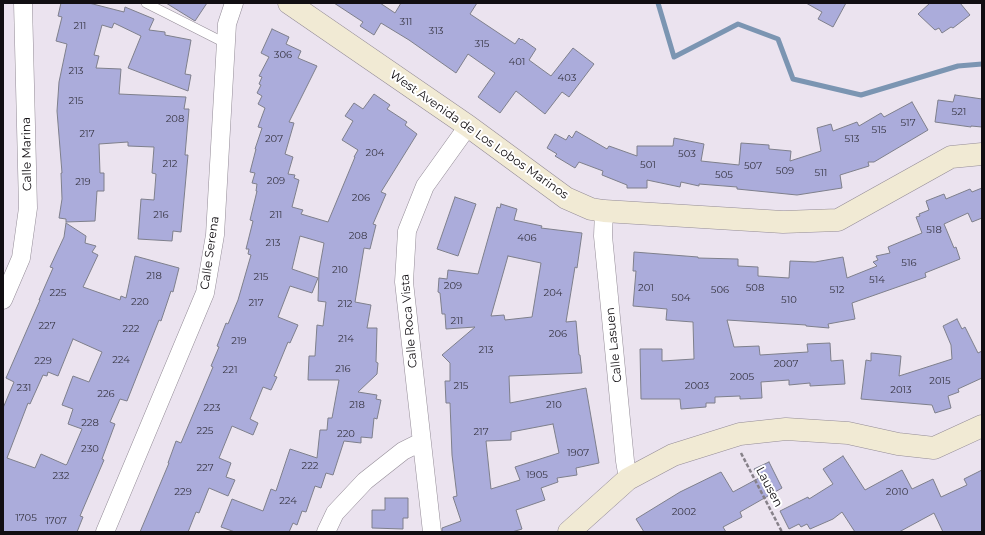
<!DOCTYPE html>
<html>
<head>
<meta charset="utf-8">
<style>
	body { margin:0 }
	#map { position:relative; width:985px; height:535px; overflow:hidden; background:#ebe3ef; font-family:Montserrat,sans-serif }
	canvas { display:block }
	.frame { position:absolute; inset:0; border:4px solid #110e12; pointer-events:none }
</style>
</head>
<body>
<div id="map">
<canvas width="985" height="535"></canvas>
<div class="frame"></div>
</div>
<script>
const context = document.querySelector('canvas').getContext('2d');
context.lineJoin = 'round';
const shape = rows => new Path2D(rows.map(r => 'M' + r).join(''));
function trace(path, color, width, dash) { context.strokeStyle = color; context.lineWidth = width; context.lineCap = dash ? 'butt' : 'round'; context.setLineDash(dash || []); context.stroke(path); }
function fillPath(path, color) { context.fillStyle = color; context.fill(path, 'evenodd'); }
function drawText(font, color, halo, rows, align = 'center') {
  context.font = font + ' Montserrat,sans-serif'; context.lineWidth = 4; context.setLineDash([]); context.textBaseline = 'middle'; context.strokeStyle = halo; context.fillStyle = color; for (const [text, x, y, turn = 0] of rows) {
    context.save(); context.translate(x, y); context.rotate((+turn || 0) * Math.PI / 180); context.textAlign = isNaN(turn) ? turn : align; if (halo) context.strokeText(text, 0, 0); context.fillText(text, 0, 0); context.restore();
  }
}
trace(shape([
	[658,3,674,57,738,24,778,39,793,79,861,95,958,66,982,64]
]), '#7b95b2', 5);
const building = shape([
	[61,3,89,3,124,12,125,7,154,19,149,30,165,32,165,35,191,40,185,74,191,75,188,91,128,68,141,36,114,23,112,28,102,25,94,55,99,56,96,68,121,69,119,94,186,97,184,109,189,109,185,155,188,155,181,232,173,231,172,241,138,239,141,199,154,200,156,174,152,173,154,147,128,146,128,142,99,144,100,173,104,173,104,191,97,191,95,221,66,222,66,219,59,218,62,199,61,173,62,173,57,111,59,82,67,44,56,41,62,17,58,16,61,3],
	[166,3,207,3,195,21,166,3],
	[334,3,380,3,395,13,401,3,477,3,470,14,515,44,519,38,521,40,522,39,536,49,529,60,551,76,573,48,594,64,569,97,562,92,545,114,516,91,500,113,478,97,495,73,468,54,456,73,409,40,381,23,374,35,360,26,363,22,334,3],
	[806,3,846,3,833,27,818,19,822,12,806,3],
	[930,3,960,3,970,15,953,28,951,27,942,33,939,28,935,30,918,14,930,3],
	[272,29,289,37,286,44,301,51,298,58,317,66,289,122,294,123,285,154,293,157,288,174,295,175,294,178,299,180,292,207,303,210,301,214,328,222,355,157,354,157,358,150,342,140,353,121,345,116,354,103,363,109,374,94,390,105,387,109,407,122,405,125,417,134,381,192,386,194,373,224,376,225,370,249,364,248,355,302,371,305,367,328,377,328,376,362,378,363,377,374,358,392,377,395,376,399,381,400,377,419,374,418,372,438,361,437,361,443,344,441,333,475,326,473,321,488,315,486,306,512,302,511,297,525,293,523,289,532,235,532,221,527,232,499,263,511,271,489,276,491,290,449,317,458,320,430,327,430,328,418,332,418,339,380,308,380,309,356,315,356,317,325,323,326,326,302,318,301,319,271,324,243,300,236,292,269,318,278,312,293,290,286,278,317,298,325,290,343,288,342,274,376,277,377,271,390,263,387,250,419,258,423,253,435,232,426,219,458,231,463,226,477,235,480,228,496,209,488,199,513,196,512,188,532,140,532,169,463,168,463,176,441,181,443,213,367,211,366,219,347,217,346,226,323,228,324,238,300,251,255,248,254,249,249,246,249,253,221,250,220,257,191,256,191,257,184,252,183,255,173,250,172,256,149,255,149,262,128,258,127,265,108,258,104,262,96,257,93,261,85,259,84,262,77,259,76,269,57,261,53,272,29],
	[955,95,982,99,982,127,971,126,971,127,935,122,938,100,953,102,955,95],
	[912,102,928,130,874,162,868,162,869,166,840,175,842,188,797,195,737,189,737,187,699,184,699,186,681,182,680,187,647,180,647,188,627,188,627,185,602,175,603,171,579,162,575,168,555,156,557,154,547,148,555,134,566,140,569,135,572,138,576,131,607,149,609,146,637,156,637,146,673,146,674,138,704,144,701,161,739,165,741,143,769,145,769,149,791,151,790,161,821,151,817,128,831,124,833,131,857,122,859,126,881,113,884,117,912,102],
	[982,188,982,218,972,222,968,213,944,224,954,248,956,247,960,259,925,273,926,277,852,303,855,319,828,324,829,328,806,326,806,325,727,320,734,347,759,346,760,355,808,352,807,344,830,343,831,361,843,360,845,384,810,386,810,383,789,385,789,380,761,382,762,398,740,399,740,396,715,397,715,403,706,403,706,407,681,409,680,399,641,399,640,349,662,349,662,361,694,359,693,322,666,320,667,309,633,306,636,271,633,271,634,252,698,257,698,258,738,259,738,266,758,267,758,276,789,278,790,261,815,262,843,257,847,278,877,266,873,262,878,260,876,256,890,253,888,247,922,233,916,217,920,216,919,214,929,210,926,201,944,194,946,199,970,189,972,192,982,188],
	[455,197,476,204,458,256,437,249,455,197],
	[501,204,517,209,514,220,542,226,541,228,582,233,577,268,575,267,566,322,576,321,579,355,580,355,582,373,509,376,510,403,586,388,599,463,576,468,577,475,557,478,558,482,541,488,545,500,516,510,522,529,512,532,442,532,442,528,461,521,453,497,457,496,452,455,450,403,446,403,445,381,450,381,450,363,442,355,475,327,446,329,445,314,442,314,440,293,438,292,439,278,447,279,448,270,478,274,497,207,500,208,501,204],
	[508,256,541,263,532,317,505,320,504,315,491,316,508,256],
	[553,424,559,453,515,467,520,480,491,489,486,441,511,440,511,432,553,424],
	[66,223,86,236,85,243,96,246,92,252,98,255,83,287,120,300,121,296,126,298,135,256,179,268,173,292,171,291,161,321,159,320,127,401,120,399,110,422,115,424,102,459,104,460,80,516,83,517,77,532,3,532,3,408,14,382,6,378,40,300,39,300,53,268,50,267,64,237,66,223],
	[73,339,102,352,89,382,73,376,62,405,73,409,68,424,82,429,67,464,66,465,41,454,35,468,7,458,28,403,30,404,43,375,47,376,48,372,58,376,73,339],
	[957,319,962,329,965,327,978,353,982,351,982,378,958,389,959,392,948,396,951,408,935,413,932,405,861,399,866,360,871,361,871,353,901,356,899,376,952,359,951,345,943,326,957,319],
	[843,456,865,490,902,470,912,489,933,479,941,497,967,485,964,479,982,470,982,532,943,532,934,513,899,532,855,532,842,512,833,519,810,529,807,524,801,527,799,524,789,529,780,511,808,497,809,499,833,484,823,469,843,456],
	[769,462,782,488,740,512,742,517,723,527,726,532,644,532,636,519,680,492,721,472,733,492,759,478,754,469,769,462],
	[385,498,408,498,408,518,403,518,403,529,372,528,372,510,385,510,385,498]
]);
fillPath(building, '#abacdb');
trace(building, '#7e7f8b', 1);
const lane = shape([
	[146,3,225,43]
]);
const street = shape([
	[604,211,603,236,625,461,628,479],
	[3,300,21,258,28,208,23,3],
	[105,532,205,293,215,235,227,24,234,3],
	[326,532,335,513,365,481,403,451,421,442],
	[432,532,404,282,407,231,425,186,468,126]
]);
const secondary = shape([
	[289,3,468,126,566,198,591,209,604,211,783,222,838,220,951,157,982,154],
	[569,532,628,479,673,455,740,434,786,429,848,433,898,444,934,448,982,426]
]);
trace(lane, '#938b96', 10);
trace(street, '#938b96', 19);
trace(secondary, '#938b96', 23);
trace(shape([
	[741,453,782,532]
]), '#868189', 2.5, [4, 2]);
trace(lane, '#fff', 9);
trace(street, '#fff', 18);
trace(secondary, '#f1ead4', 22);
drawText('10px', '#383644', null, [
	["311",406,22],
	["211",80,26],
	["313",436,31],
	["315",482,44],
	["306",283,55],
	["401",517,62],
	["213",76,71],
	["403",567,78],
	["215",76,101],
	["521",959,112],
	["208",175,119],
	["517",908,123],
	["515",879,130],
	["217",87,134],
	["207",274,139],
	["513",852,139],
	["204",375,153],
	["503",687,154],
	["212",170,164],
	["501",648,165],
	["507",753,166],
	["509",785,171],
	["511",821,173],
	["505",724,175],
	["209",276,181],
	["219",83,182],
	["206",361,198],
	["216",161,215],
	["211",276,215],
	["518",934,230],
	["208",358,236],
	["406",527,238],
	["213",273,243],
	["516",909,263],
	["210",340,270],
	["218",154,276],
	["215",261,277],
	["514",877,280],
	["209",453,286],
	["201",646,288],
	["508",755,288],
	["506",720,290],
	["512",837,290],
	["225",58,293],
	["204",553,293],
	["504",681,298],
	["510",789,300],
	["220",140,302],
	["217",256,303],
	["212",345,304],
	["211",457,321],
	["227",47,326],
	["222",131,329],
	["206",558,334],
	["214",346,339],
	["219",239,341],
	["213",486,350],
	["224",121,360],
	["229",43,361],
	["2007",786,364],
	["216",343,369],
	["221",230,370],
	["2005",742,377],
	["2015",940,381],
	["215",461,386],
	["2003",697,386],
	["231",24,388],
	["2013",901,390],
	["226",106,394],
	["218",357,405],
	["210",554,405],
	["223",212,408],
	["228",90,423],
	["225",205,431],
	["217",481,432],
	["220",346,434],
	["230",90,449],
	["1907",578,453],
	["222",310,466],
	["227",205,468],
	["1905",537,475],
	["232",61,476],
	["229",183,492],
	["2010",897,492],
	["224",288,501],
	["2002",684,512],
	["1705",26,518],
	["1707",56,521]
]);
drawText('12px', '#110e12', '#fff', [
	["West Avenida de Los Lobos Marinos",479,135,35],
	["Calle Marina",27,154,-91],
	["Calle Serena",210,253,-82],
	["Calle Roca Vista",409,321,-95],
	["Calle Lasuen",614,345,-96],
	["Lausen",769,487,62]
]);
</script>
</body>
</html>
